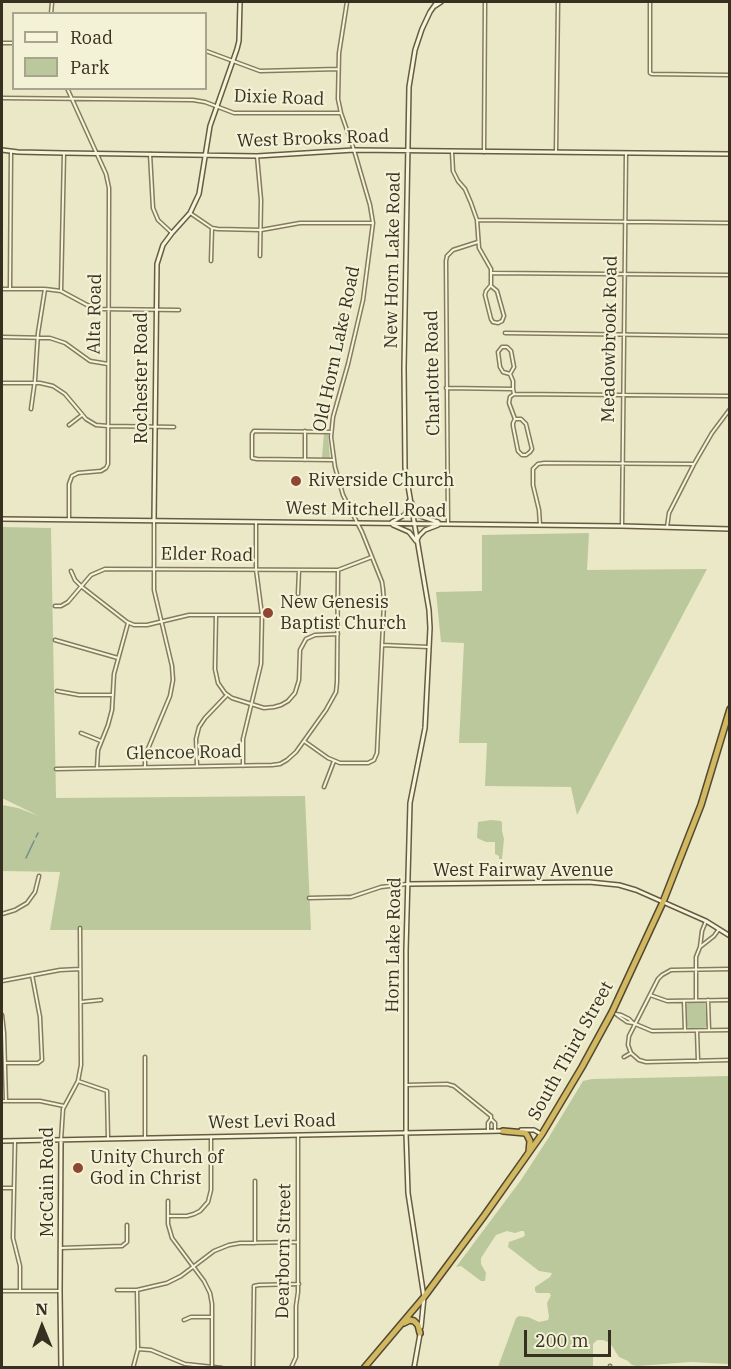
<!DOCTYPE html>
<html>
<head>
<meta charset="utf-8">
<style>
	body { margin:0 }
	#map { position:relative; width:731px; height:1369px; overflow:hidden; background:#ebe8c7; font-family:"IBM Plex Serif",serif }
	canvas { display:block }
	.frame { position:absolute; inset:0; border:3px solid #373021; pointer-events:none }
	.legend { position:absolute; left:12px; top:12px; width:195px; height:78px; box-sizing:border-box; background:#f3f1d6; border:2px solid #a8a48e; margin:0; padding:8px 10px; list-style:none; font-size:18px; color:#373021 }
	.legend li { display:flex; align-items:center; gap:12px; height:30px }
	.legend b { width:30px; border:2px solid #a8a48e }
	.north { position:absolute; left:12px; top:1297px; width:60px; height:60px; -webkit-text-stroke:4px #f3f1d6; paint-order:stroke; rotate:359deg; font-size:16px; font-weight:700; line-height:24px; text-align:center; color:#373021 }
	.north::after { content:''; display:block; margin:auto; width:21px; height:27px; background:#373021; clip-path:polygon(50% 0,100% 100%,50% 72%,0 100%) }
	.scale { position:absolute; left:524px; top:1330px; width:87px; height:27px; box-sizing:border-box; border:3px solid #373021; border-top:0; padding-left:8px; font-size:18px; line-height:21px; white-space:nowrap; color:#373021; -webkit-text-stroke:4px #f3f1d6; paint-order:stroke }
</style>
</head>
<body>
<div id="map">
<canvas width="731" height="1369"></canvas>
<div class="frame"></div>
<ul class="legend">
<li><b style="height:8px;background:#f6f4da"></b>Road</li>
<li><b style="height:16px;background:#bac89c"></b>Park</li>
</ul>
<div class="north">N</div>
<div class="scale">200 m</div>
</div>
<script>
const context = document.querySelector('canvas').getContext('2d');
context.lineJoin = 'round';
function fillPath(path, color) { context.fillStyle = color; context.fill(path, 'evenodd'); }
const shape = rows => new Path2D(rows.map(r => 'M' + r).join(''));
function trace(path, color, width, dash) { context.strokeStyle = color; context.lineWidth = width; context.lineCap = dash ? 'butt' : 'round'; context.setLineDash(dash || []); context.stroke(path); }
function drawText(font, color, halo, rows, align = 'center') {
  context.font = font + ' "IBM Plex Serif",serif'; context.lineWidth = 4.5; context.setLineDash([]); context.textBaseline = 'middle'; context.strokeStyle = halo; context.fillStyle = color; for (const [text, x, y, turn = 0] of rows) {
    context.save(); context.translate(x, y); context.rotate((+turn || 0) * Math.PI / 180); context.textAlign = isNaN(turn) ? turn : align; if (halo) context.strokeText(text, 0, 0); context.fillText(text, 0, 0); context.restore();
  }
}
fillPath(shape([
	[324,433,328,433,330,459,323,458,322,457],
	[2,527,51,528,56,798,305,796,311,930,50,930,60,872,2,871,2,805,18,808,39,816,4,799,2,799],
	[589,533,587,570,707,569,577,815,571,787,485,786,487,743,459,743,464,643,441,642,436,592,482,591,482,535],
	[491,820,501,821,502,823,502,831,504,839,502,859,499,859,499,856,495,854,495,842,486,842,477,838,478,822],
	[689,1002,703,1002,705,1003,707,1025,705,1028,690,1029,687,1026,686,1005],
	[729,1076,729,1364,691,1362,637,1366,632,1365,628,1361,619,1357,610,1343,603,1340,597,1340,593,1344,593,1367,498,1367,516,1318,519,1316,528,1317,539,1322,548,1320,549,1317,547,1303,551,1295,549,1293,537,1293,535,1291,535,1287,550,1277,552,1273,539,1271,508,1247,509,1242,523,1237,525,1235,524,1231,521,1231,515,1233,507,1231,496,1235,481,1258,481,1264,486,1273,485,1281,481,1281,461,1266,456,1267,521,1180,549,1137,583,1081,592,1079]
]), '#bac89c');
trace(shape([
	[36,837,38,833],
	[26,858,34,841]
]), '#6f8d8c', 1.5);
const street = shape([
	[650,2,650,73,652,74,730,75],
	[51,14,52,2],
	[2,43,14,43],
	[206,51,260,71,338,69],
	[67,88,106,174,109,188,109,199,108,464,106,468,101,471,78,473,72,476,69,484,69,519],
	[2,98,193,100,205,102,234,113,341,113],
	[452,152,453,171,458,181,465,189,471,203,477,220,479,248,491,269,491,285,486,291,485,295,491,319,493,322,498,323,502,321,504,316,497,291,491,286],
	[484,152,485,2],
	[556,152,558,2],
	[150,154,153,208,158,220,172,233],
	[257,156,261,200,260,256],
	[190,213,212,228,218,229,261,230,300,223,373,223],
	[477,220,730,223],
	[211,261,212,228],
	[492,273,730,275],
	[2,289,45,289,61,291,87,305,100,309,179,310],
	[10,289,11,151],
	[61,291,64,153],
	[505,333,730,336],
	[2,337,50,338,65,343,90,361,108,364],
	[510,374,514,367,511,351,507,347,502,347,498,352,500,367,503,372,510,374,513,381,513,389,514,394,510,397,509,403,515,419,513,423,513,426,518,451,522,455,526,455,530,452,532,449,526,424,521,419,515,419],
	[2,383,40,383,53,386,65,394,86,419,96,425,108,426,174,427],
	[446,388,513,389],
	[514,394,730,396],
	[31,409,35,380,38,333,45,289],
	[69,425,82,415],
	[331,432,254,431,252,434,252,458,257,459,333,460],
	[305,460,305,431],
	[448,524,446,261,447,256,453,250,478,242],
	[540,525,539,510,533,485,533,469,538,464,544,463,694,464],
	[622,525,626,153],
	[667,527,669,513,694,464,712,433,730,409],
	[71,571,75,580,82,587,127,622,134,625,147,625,189,615,262,615],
	[298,594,299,570],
	[55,606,61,606,68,602,91,575,105,569,338,570,372,557],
	[216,615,215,669,218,683,225,693,232,698,264,708,274,707,281,705,288,701,295,693,299,680,300,650,306,639,315,635,338,634],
	[55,640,118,658],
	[382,645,429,647],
	[57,691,79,695,113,695],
	[81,733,101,741],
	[304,741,328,758,340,763,368,763,374,760,377,753,384,603,383,589,382,582,362,532,343,495,335,467,331,437,333,417,348,364,363,300,373,223,370,205,354,150,341,113,338,99,339,53,347,2],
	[197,765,196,739,199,727,205,718,227,695],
	[243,766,243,739,261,664,262,615,256,569,256,522],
	[145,767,145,756,170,696,173,680,172,666,154,590,154,520],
	[97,768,98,750,108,725,112,710,114,674,128,623],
	[56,769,272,765,280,764,287,760,296,752,326,710,336,692,337,682,338,570],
	[324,787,334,761],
	[309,898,351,897,381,887,407,884],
	[2,914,15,910,27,903,35,892,39,876],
	[700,947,714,936,719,929],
	[2,981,60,970,80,969],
	[650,995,667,1001,730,1000],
	[696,1000,696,957,700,947,702,931,706,921],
	[708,1000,709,1030],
	[684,1001,685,1031],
	[81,1002,101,1000],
	[616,1014,621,1015,629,1019,633,1023,652,1031,730,1030],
	[2,1015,4,1033,6,1101],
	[617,1015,627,1022,633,1023],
	[697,1031,698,1061],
	[631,1053,628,1045,629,1036,658,979,662,975,671,970,730,969],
	[631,1053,639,1060,646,1062,730,1060],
	[624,1057,631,1053],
	[5,1063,38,1063,42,1060,40,1017,32,975],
	[78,1081,107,1091,108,1138],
	[406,1085,447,1084,454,1086,491,1116,491,1119,495,1123,495,1130],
	[2,1101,40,1101,64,1106],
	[488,1130,488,1123,491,1119],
	[145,1138,145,1057],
	[61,1140,63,1109,78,1081,81,1065,80,928],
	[15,1141,13,1238,20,1266,20,1291],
	[255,1181,255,1243],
	[2,1188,13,1188],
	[168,1201,168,1224,172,1238,204,1281,210,1293,212,1304,212,1368],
	[168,1216,187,1216,194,1214,200,1211,208,1202,211,1190,211,1137],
	[61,1248,122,1246,127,1242,127,1225],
	[117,1290,137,1290,167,1283,181,1276,214,1251,229,1245,240,1243,298,1242],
	[2,1291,60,1291],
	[184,1320,191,1317,212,1317],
	[138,1349,151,1350,185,1364,222,1368],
	[610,1366,610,1368],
	[133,1368,138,1349,137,1290],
	[253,1368,254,1286,259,1285,299,1284],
	[291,1368,296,1357,296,1306,298,1292,298,1135]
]);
const secondary = shape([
	[435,6,441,2],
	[2,150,18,152,64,153,257,156,354,150,730,154],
	[412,503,415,512,420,516,438,522],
	[2,519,622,526,730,529],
	[154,520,157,264,163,245,172,233,190,213,199,194,210,126,237,49,239,41,240,2],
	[392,522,406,514,409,501],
	[393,525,409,532,416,541],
	[417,540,419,536,425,530,438,525],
	[408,884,589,882,619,885,636,890,706,921,730,936],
	[521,1130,534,1130,541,1134],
	[2,1141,503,1131],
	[421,1327,424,1297,408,1193,406,1133,406,950,410,803,425,728,430,628,429,610,405,468,404,368,409,87,415,50,422,29,430,12,437,2],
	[61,1368,60,1291,61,1140],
	[414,1368,420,1334]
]);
const highway = shape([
	[503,1131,525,1133,527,1135,530,1141,529,1152],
	[404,1323,410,1320,414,1321,418,1325,420,1333],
	[364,1368,424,1297,484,1216,542,1134,582,1067,612,1012,663,902,701,805,730,709]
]);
trace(street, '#857b5e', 5);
trace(secondary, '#675c41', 6);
trace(highway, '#534932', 8);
trace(street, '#f6f4da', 2);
trace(secondary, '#f6f4da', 3);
trace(highway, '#d2b860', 5);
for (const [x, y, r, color] of [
	[296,481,6,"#8f4633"],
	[268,613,6,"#8f4633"],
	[78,1168,6,"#8f4633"]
]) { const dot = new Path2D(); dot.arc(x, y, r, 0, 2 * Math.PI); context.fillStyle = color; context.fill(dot); trace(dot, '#f3f1d6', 2); }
drawText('18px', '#373021', '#f3f1d6', [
	["Dixie Road",279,98,2],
	["West Brooks Road",313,139,-2],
	["New Horn Lake Road",393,260,-89],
	["Alta Road",95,314,-89],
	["Meadowbrook Road",610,339,-89],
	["Old Horn Lake Road",337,349,-78],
	["Charlotte Road",433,373,-91],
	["Rochester Road",142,378,-90],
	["West Mitchell Road",366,510,1],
	["Elder Road",207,555,1],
	["Glencoe Road",184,753,-1],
	["West Fairway Avenue",523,871],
	["Horn Lake Road",394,945,-89],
	["South Third Street",571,1051,-61],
	["West Levi Road",272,1122,-1],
	["McCain Road",48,1182,-90],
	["Dearborn Street",284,1251,-89]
]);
drawText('18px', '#373021', '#f3f1d6', [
	["Riverside Church",308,481],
	["New Genesis",280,603],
	["Baptist Church",280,624],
	["Unity Church of",90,1158],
	["God in Christ",90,1179]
], 'left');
</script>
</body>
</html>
